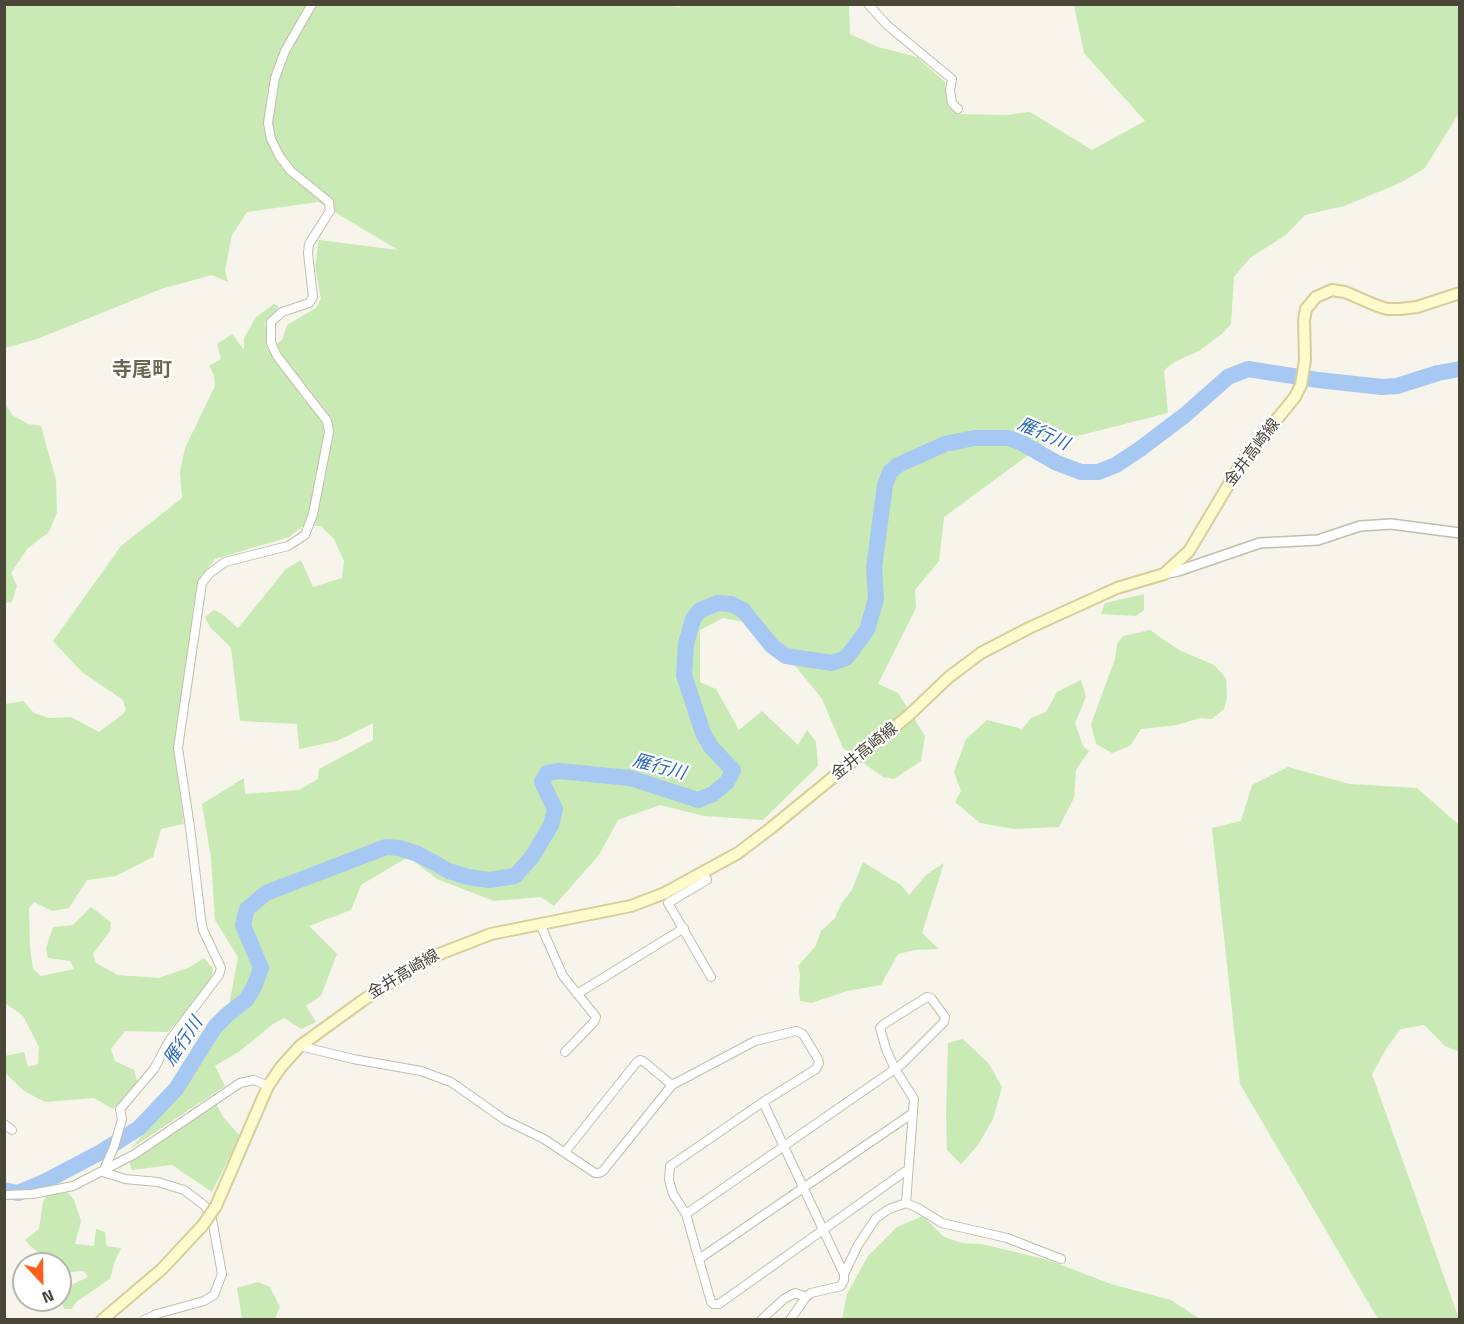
<!DOCTYPE html>
<html>
<head>
<meta charset="utf-8">
<style>
	body { margin:0 }
	#map { position:relative; width:1464px; height:1324px; overflow:hidden; background:#f6f4eb; font-family:"Titillium Web",sans-serif }
	canvas { display:block }
	.frame { position:absolute; inset:0; border:6px solid #4a4638; pointer-events:none }
	.north { position:absolute; left:12px; top:1252px; width:60px; height:60px; box-sizing:border-box; background:#fff; border:2px solid #b7b5af; border-radius:50%; rotate:158deg; font-size:16px; font-weight:700; line-height:24px; text-align:center; color:#4a4638 }
	.north::after { content:''; display:block; margin:auto; width:21px; height:27px; background:#fd601b; clip-path:polygon(50% 0,100% 100%,50% 72%,0 100%) }
</style>
</head>
<body>
<div id="map">
<canvas width="1464" height="1324"></canvas>
<div class="frame"></div>
<div class="north">N</div>
</div>
<script>
const context = document.querySelector('canvas').getContext('2d');
context.lineJoin = 'round';
function fillPath(path, color) { context.fillStyle = color; context.fill(path, 'evenodd'); }
const shape = rows => new Path2D(rows.map(r => 'M' + r).join(''));
function trace(path, color, width, dash) { context.strokeStyle = color; context.lineWidth = width; context.lineCap = dash ? 'butt' : 'round'; context.setLineDash(dash || []); context.stroke(path); }
function drawText(font, color, halo, rows, align = 'center') {
  context.font = font + ' "Titillium Web","Noto Sans JP",sans-serif'; context.lineWidth = 4.5; context.setLineDash([]); context.textBaseline = 'middle'; context.strokeStyle = halo; context.fillStyle = color; for (const [text, x, y, turn = 0] of rows) {
    context.save(); context.translate(x, y); context.rotate((+turn || 0) * Math.PI / 180); context.textAlign = isNaN(turn) ? turn : align; if (halo) context.strokeText(text, 0, 0); context.fillText(text, 0, 0); context.restore();
  }
}
fillPath(shape([
	[660,4,679,7,681,4,845,5,849,6,850,34,878,47,917,57,945,82,947,105,957,114,1006,115,1030,112,1092,150,1145,121,1084,53,1074,5,1459,5,1459,113,1425,168,1400,183,1344,206,1305,215,1287,234,1250,258,1234,277,1231,324,1223,333,1199,351,1176,361,1164,370,1168,413,1042,445,944,517,939,561,915,590,916,608,878,684,898,693,925,736,921,761,894,779,883,777,843,748,822,699,797,668,744,622,723,618,700,630,700,682,716,689,739,730,762,711,798,745,807,730,816,742,818,766,763,820,704,816,660,805,618,820,599,855,554,906,541,897,494,901,437,879,408,857,361,885,351,910,309,926,337,954,321,996,306,1006,316,1022,301,1029,284,1018,273,1024,240,1051,215,1066,225,1086,130,1149,164,1112,194,1074,225,1027,238,957,215,920,211,858,202,804,244,778,245,794,299,790,318,779,319,769,373,740,373,723,337,741,299,749,297,724,240,721,231,648,210,627,205,617,214,610,222,614,238,628,286,569,301,560,313,587,342,578,344,561,334,539,321,526,303,526,289,537,215,559,197,582,174,749,184,824,161,829,153,857,116,876,87,880,69,908,52,911,34,902,29,908,30,948,33,969,41,976,74,969,70,961,48,958,46,948,53,927,73,925,91,907,111,922,110,931,93,954,96,963,118,975,159,978,190,967,204,958,213,968,210,984,168,1032,125,1031,111,1049,115,1061,134,1070,138,1084,113,1109,94,1098,45,1102,24,1091,5,1073,5,1056,24,1052,28,1067,38,1064,39,1047,23,1016,5,1003,5,704,23,701,34,713,49,718,71,717,99,732,122,715,126,710,123,700,82,672,53,641,121,546,182,498,180,472,185,448,215,386,214,375,209,366,221,359,217,344,232,334,244,350,244,338,256,317,274,304,279,307,265,322,268,350,282,340,287,325,316,308,321,299,315,266,319,240,398,250,318,202,247,212,232,235,225,270,228,282,212,275,161,289,37,339,5,348,5,5],
	[5,403,12,415,28,424,41,426,56,480,57,512,49,532,27,549,11,573,17,586,12,602,5,603],
	[1144,594,1144,610,1136,616,1101,614,1105,603],
	[1150,630,1179,650,1214,665,1226,678,1227,698,1224,709,1212,719,1200,718,1177,725,1141,729,1130,746,1112,753,1096,744,1091,724,1115,659,1117,644,1123,636],
	[1081,680,1086,697,1075,723,1083,746,1089,751,1076,770,1074,798,1059,827,1014,829,980,823,955,802,961,791,954,772,966,739,987,720,1022,729,1031,718,1046,712,1057,692],
	[1288,767,1350,784,1417,788,1459,825,1459,1052,1445,1046,1424,1025,1401,1029,1388,1046,1372,1074,1459,1319,1378,1319,1240,1084,1212,828,1241,821,1252,785],
	[863,862,901,885,909,895,926,875,944,863,922,933,939,949,915,950,898,954,881,985,847,991,812,1003,800,1001,799,991,800,974,798,966,815,947,821,931,835,918,841,904,852,890],
	[963,1039,989,1064,1002,1087,993,1119,978,1145,961,1164,947,1150,946,1115,948,1043],
	[216,1103,223,1117,240,1136,212,1192,172,1165,132,1170,129,1162],
	[58,1193,68,1193,74,1200,81,1221,75,1244,94,1246,96,1229,105,1232,106,1246,121,1248,115,1261,110,1279,76,1302,72,1309,64,1309,61,1301,63,1293,69,1286,88,1277,84,1271,60,1273,60,1264,47,1264,41,1254,31,1247,25,1240,39,1229,43,1202,47,1194],
	[923,1216,944,1237,962,1243,982,1244,1048,1260,1111,1284,1171,1300,1200,1319,842,1319,847,1294,868,1256,897,1227],
	[258,1282,270,1287,280,1307,275,1319,242,1319,237,1288]
]), '#c9eab4');
trace(shape([
	[4,1190,18,1193,42,1183,101,1152,139,1128,176,1089,215,1027,228,1014,246,1000,254,987,261,968,243,925,247,909,266,893,386,847,399,848,418,854,449,871,468,877,490,880,515,876,532,857,551,825,555,809,542,782,547,773,559,771,630,778,698,800,713,794,727,782,733,770,711,747,703,733,684,675,686,644,693,619,700,610,718,603,731,604,743,610,772,646,786,656,832,663,846,658,867,630,876,599,874,568,885,485,890,472,898,465,945,444,974,438,1008,438,1020,442,1057,463,1081,472,1098,472,1116,465,1140,449,1185,415,1228,377,1248,369,1318,380,1382,387,1397,386,1438,373,1460,369]
]), '#a7c8f2', 16);
const minor = shape([
	[868,4,887,25,952,79,950,90,952,103,958,109],
	[703,872,707,880,668,903,711,977],
	[540,924,563,976,596,1017,594,1022,565,1052],
	[577,994,684,928],
	[300,1046,353,1059,421,1071,451,1082,505,1120,544,1139,595,1173,599,1173,603,1171,672,1085,755,1041,796,1031,803,1034,818,1059,819,1063,816,1069,763,1102,670,1166,669,1180,673,1194,686,1214,711,1302,713,1304,719,1304,907,1170],
	[763,1102,844,1274],
	[4,1124,12,1130],
	[565,1152,636,1063,640,1060,643,1061,672,1085],
	[4,1195,32,1194,73,1186,135,1154,240,1083,254,1080,268,1086],
	[686,1214,784,1146,895,1069,902,1064,944,1022,945,1017,931,998,927,997,884,1024,880,1028,886,1049,895,1069,914,1099,906,1203],
	[699,1259,913,1113],
	[144,1320,157,1314,204,1301,214,1295,222,1274,212,1219,205,1206,184,1190,158,1182,125,1179,103,1172,114,1147,122,1119,120,1109,154,1069,169,1041,219,975,221,968,203,930,201,919,190,827,178,748,202,583,210,573,225,562,288,546,305,535,313,514,329,432,327,421,277,356,271,343,271,322,282,312,309,303,313,297,308,253,309,244,330,211,329,202,291,171,280,157,271,139,268,123,275,78,285,51,312,4],
	[761,1320,784,1299,795,1293,806,1297],
	[790,1320,806,1297,811,1293,841,1286,844,1280,844,1274,858,1245,876,1218,889,1209,906,1203,918,1208,942,1223,1007,1238,1061,1259]
]);
const tertiary = shape([
	[1164,574,1178,571,1260,543,1318,540,1360,526,1391,524,1460,533]
]);
const secondary = shape([
	[216,1206,268,1086,281,1067,300,1046,362,1001,424,960,491,934,631,906,665,893,738,853,771,828,908,716,949,677,981,653,1029,628,1117,588,1164,574,1189,551,1242,462,1295,397,1301,385,1305,360,1304,320,1306,309,1316,297,1332,290,1345,292,1375,305,1387,309,1400,309,1417,307,1460,293],
	[102,1320,162,1269,203,1225]
]);
trace(minor, '#c2bead', 10);
trace(tertiary, '#c2bead', 12);
trace(secondary, '#d6cf9a', 14);
trace(minor, '#fff', 8);
trace(tertiary, '#fff', 9);
trace(secondary, '#fffbcc', 10);
const secondaryBridge = shape([
	[203,1225,216,1206]
]);
trace(secondaryBridge, '#d6cf9a', 14, []);
trace(secondaryBridge, '#fffbcc', 10);
drawText('16px', '#4a4638', '#fff', [
	["金井高崎線",1253,453,-53],
	["金井高崎線",865,752,-39],
	["金井高崎線",404,975,-31]
]);
drawText('italic 18px', '#2e69b9', '#fff', [
	["雁行川",1043,435,24],
	["雁行川",659,768,15],
	["雁行川",184,1042,-56]
]);
drawText('bold 20px', '#6d664f', '#fff', [
	["寺尾町",142,371]
]);
</script>
</body>
</html>
